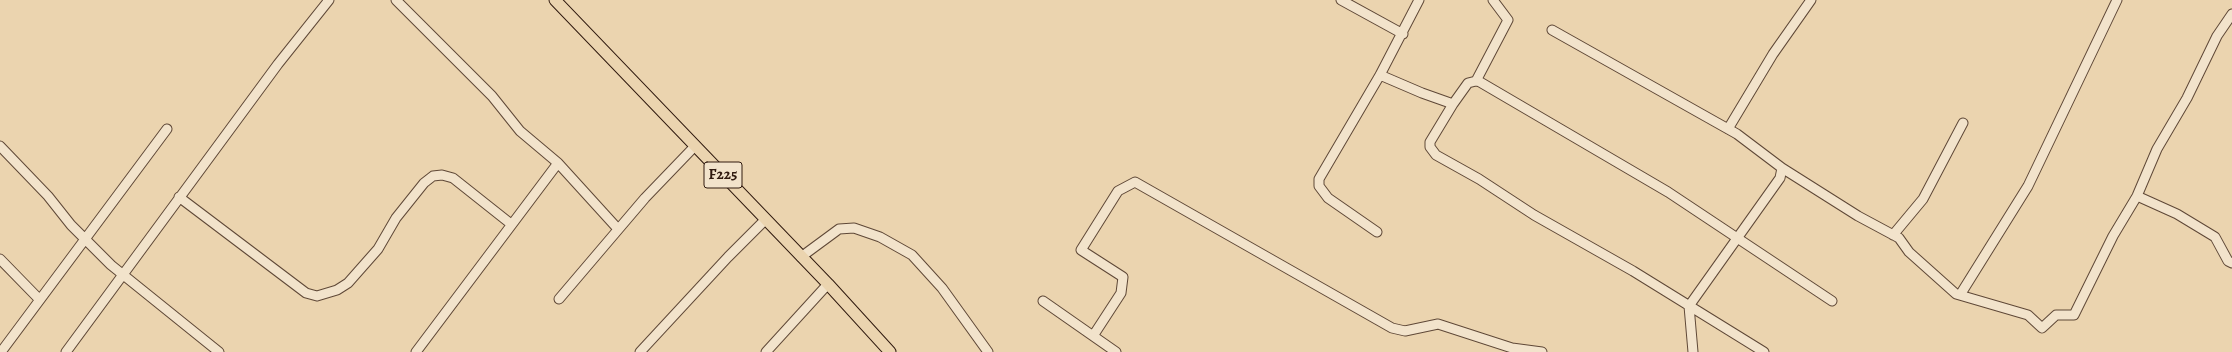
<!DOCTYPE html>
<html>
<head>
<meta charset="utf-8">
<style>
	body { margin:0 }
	canvas { display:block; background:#ebd4af }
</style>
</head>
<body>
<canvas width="2232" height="352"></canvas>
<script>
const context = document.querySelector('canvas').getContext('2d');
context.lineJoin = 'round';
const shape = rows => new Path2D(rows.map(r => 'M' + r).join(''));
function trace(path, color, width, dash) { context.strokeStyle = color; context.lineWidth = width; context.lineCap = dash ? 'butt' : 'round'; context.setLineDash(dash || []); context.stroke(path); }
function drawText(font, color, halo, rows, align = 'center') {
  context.font = font + ' Alegreya,serif'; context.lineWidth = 4; context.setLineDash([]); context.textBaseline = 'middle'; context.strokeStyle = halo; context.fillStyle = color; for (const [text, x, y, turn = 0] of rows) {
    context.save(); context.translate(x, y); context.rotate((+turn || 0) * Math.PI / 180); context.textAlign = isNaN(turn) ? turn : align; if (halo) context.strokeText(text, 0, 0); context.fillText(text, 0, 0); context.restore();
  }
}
const minor = shape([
	[396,0,492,96,520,131,558,163,618,229],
	[1341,0,1403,34],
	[1552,30,1737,134,1782,168,1780,178,1689,306,1693,352],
	[1380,75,1422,93,1453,104,1468,83,1476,81,1480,82,1668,192,1832,301],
	[1476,81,1508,20,1493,0],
	[1453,104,1430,142,1430,147,1436,155,1479,179,1534,215,1633,271,1764,352],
	[1728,129,1773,54,1811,0],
	[0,146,48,196,71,225,111,265,219,352],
	[1782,168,1858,216,1899,238,1909,252,1956,294,2028,315,2042,328,2056,315,2074,315,2113,236,2137,196,2157,149,2187,98,2217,36,2232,14],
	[2137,196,2177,214,2215,237,2228,261,2232,263],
	[179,197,306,293,317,296,337,290,348,283,378,249,396,218,424,183,433,176,442,175,453,178,511,224],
	[1377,232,1328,198,1319,186,1319,179,1380,75,1419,0],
	[1893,235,1923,199,1963,123],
	[801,257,839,229,854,228,880,237,912,255,942,288,988,352],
	[0,259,39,299],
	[1960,295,2028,186,2117,0],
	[559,299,645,198,695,146],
	[1043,301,1116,352],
	[1093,336,1121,293,1123,277,1081,250,1118,191,1135,182,1392,328,1405,331,1438,324,1512,348,1542,352],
	[1,352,167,129],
	[66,352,278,64,329,0],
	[416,352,558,163],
	[640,352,728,257,766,219],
	[766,352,828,284]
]);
const major = shape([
	[555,0,828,284,890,352]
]);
trace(minor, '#5f4837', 11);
trace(major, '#301a0f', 13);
trace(minor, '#f2e3cb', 9);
trace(major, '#ebd4af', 11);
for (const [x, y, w] of [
	[723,175,38]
]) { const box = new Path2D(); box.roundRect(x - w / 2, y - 13, w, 26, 3); context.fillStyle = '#f2e3cb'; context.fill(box); trace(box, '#301a0f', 1); }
drawText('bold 15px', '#301a0f', null, [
	["F225",723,175]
]);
</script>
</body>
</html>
